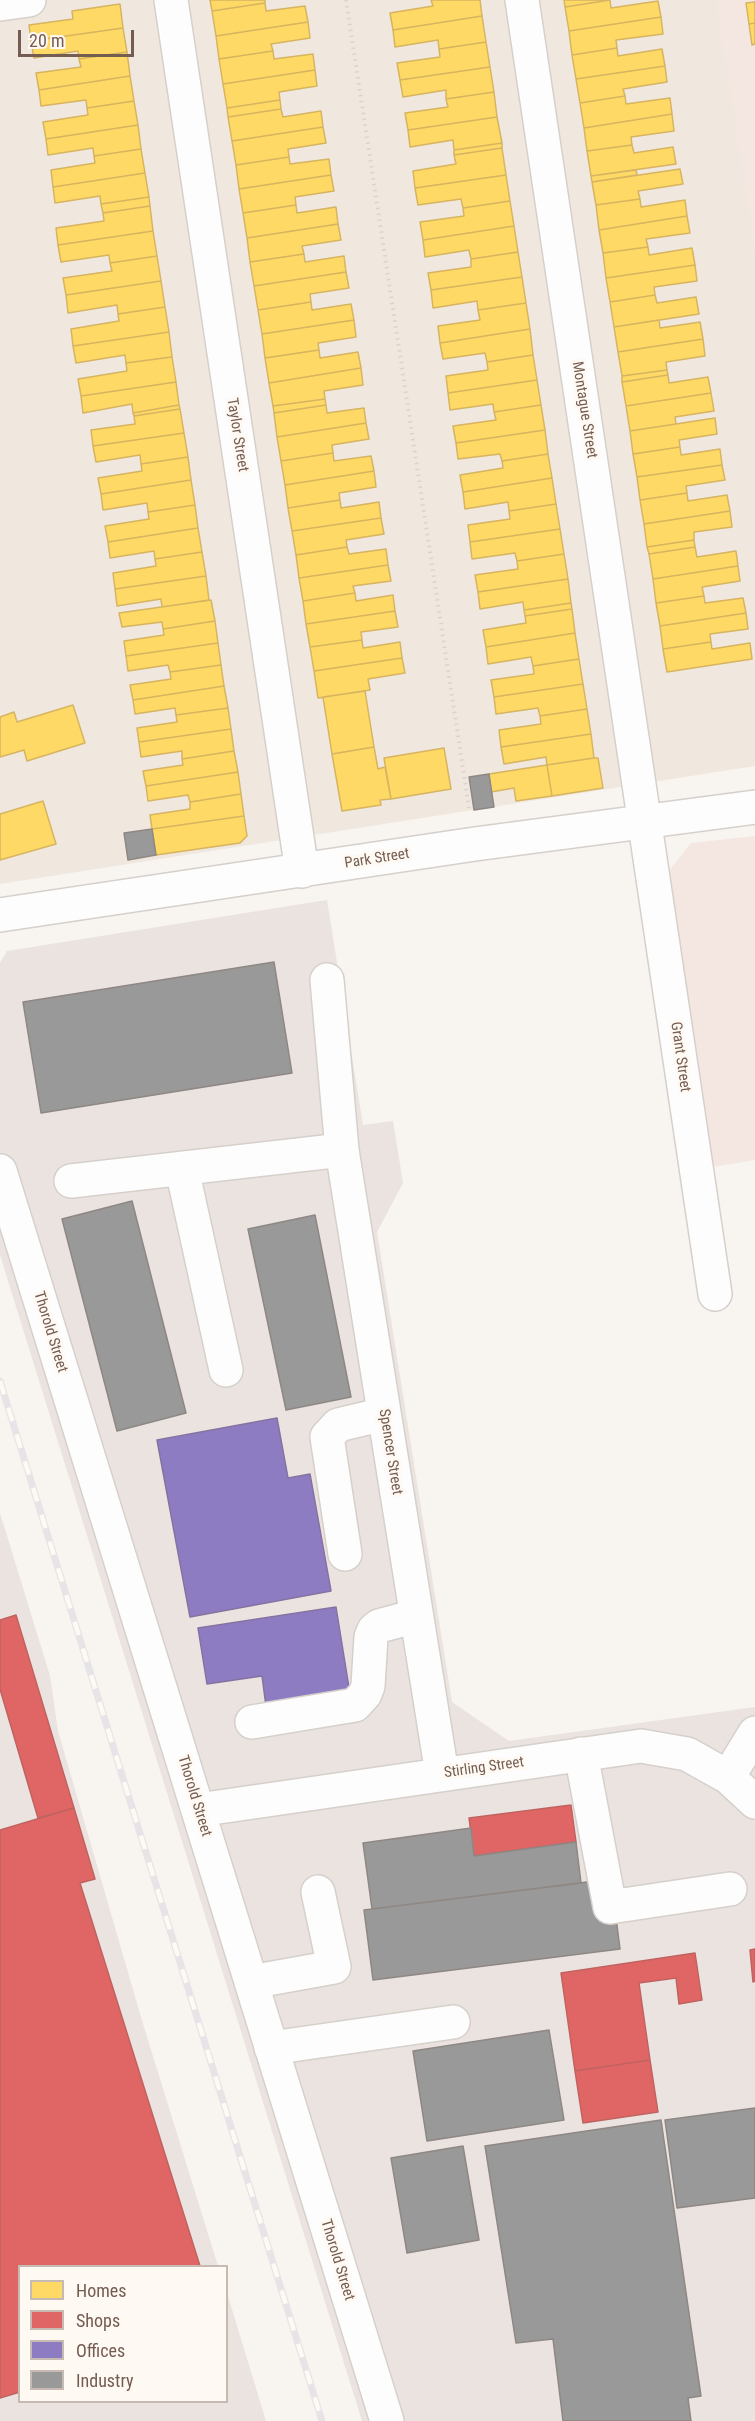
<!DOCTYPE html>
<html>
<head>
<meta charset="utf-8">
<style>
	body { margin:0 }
	#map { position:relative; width:755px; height:2421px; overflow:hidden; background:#f8f4f0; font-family:"Roboto Condensed",sans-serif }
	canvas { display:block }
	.legend { position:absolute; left:18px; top:2265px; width:210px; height:138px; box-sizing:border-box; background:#fef9f3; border:2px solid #c7bab2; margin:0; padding:8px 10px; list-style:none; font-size:18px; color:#755c51 }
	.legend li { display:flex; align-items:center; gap:12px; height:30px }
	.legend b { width:30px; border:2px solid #c7bab2 }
	.scale { position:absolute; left:18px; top:30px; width:116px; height:27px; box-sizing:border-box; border:3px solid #755c51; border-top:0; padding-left:8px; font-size:18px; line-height:21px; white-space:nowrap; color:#755c51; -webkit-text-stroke:4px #fef9f3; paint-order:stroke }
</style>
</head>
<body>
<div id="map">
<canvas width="755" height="2421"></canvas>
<ul class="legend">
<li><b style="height:16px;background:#ffd966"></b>Homes</li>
<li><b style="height:16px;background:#e06666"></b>Shops</li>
<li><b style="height:16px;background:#8e7cc3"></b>Offices</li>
<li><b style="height:16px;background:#999"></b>Industry</li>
</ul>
<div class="scale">20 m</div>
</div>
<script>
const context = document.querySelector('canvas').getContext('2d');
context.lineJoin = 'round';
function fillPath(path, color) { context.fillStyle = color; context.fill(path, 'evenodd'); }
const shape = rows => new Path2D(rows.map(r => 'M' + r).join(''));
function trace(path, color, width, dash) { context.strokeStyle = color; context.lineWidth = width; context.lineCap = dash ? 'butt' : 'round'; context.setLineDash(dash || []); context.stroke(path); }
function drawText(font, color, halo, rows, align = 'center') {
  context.font = font + ' "Roboto Condensed",sans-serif'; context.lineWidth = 6; context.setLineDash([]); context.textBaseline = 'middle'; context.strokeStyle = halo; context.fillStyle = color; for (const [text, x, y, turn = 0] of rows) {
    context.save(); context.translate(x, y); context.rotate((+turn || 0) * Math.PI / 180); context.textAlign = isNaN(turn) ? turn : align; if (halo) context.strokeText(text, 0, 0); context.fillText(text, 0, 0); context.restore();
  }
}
fillPath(shape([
	[0,0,755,0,755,766,0,884]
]), '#f0e7df');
fillPath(shape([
	[716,0,755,0,755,250],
	[755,836,755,1160,713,1167,669,871,691,843]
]), '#f4e7e2');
fillPath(shape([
	[327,900,363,1125,393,1121,403,1183,377,1232,452,1702,509,1741,755,1707,755,2421,362,2421,0,1255,0,963,7,951],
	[0,1513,50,1676,58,1731,143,2024,218,2266,20,2266,20,2402,226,2402,227,2293,266,2421,0,2421]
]), '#eae3df');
const homes = shape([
	[210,0,265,0,265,3,212,11,210,0],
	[431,0,480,0,482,16,393,30,390,13,433,6,431,0],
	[564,0,610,0,565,7,564,0],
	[610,0,611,8,658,1,661,17,569,31,565,7,610,0],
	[755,2,755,23,749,24,746,3,755,2],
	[265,3,266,11,305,6,308,22,216,36,212,11,265,3],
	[120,4,123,28,31,41,29,25,73,19,72,11,120,4],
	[482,16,486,42,439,49,438,40,395,47,393,30,482,16],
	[661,17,663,34,616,40,617,48,572,55,569,31,661,17],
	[308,22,310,38,271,44,273,51,219,59,216,36,308,22],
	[755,23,755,44,752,45,749,24,755,23],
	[123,28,127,52,79,59,78,51,34,58,31,41,123,28],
	[486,42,490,67,400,80,397,63,440,57,439,49,486,42],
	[617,48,618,56,662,49,665,66,576,79,572,55,617,48],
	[273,51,274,59,313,54,315,70,223,84,219,59,273,51],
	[127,52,130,76,39,90,36,73,81,67,79,59,127,52],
	[665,66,667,82,623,89,625,96,580,103,576,79,665,66],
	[490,67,494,92,446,99,446,90,403,97,400,80,490,67],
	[315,70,317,86,279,92,280,100,227,108,223,84,315,70],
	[130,76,134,101,87,108,86,100,41,106,39,90,130,76],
	[494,92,497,117,408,130,405,113,448,107,446,99,494,92],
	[625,96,626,104,670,98,672,114,584,128,580,103,625,96],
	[280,100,281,109,228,117,227,108,280,100],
	[134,101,138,125,46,139,43,122,88,115,87,108,134,101],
	[281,109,283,117,321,111,323,127,232,141,228,117,281,109],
	[672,114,674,131,631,137,632,145,587,151,584,128,672,114],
	[497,117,502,143,454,150,453,140,410,147,408,130,497,117],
	[138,125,141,149,94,156,93,148,48,155,46,139,138,125],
	[323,127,326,143,288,149,289,157,236,165,232,141,323,127],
	[502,143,502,148,454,155,454,150,502,143],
	[632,145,634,153,673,147,676,164,591,176,587,151,632,145],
	[502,148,506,175,415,188,413,171,456,164,454,155,502,148],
	[141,149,145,173,53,187,51,170,95,163,94,156,141,149],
	[289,157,290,164,329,159,331,175,239,189,236,165,289,157],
	[680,169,683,184,638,191,640,199,596,205,592,182,680,169],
	[636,170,637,175,592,182,591,176,636,170],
	[145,173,149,197,101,204,100,196,55,203,53,187,145,173],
	[331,175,334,191,295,197,296,205,243,213,239,189,331,175],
	[506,175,510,201,463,208,461,199,418,205,415,188,506,175],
	[149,197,150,206,103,213,101,204,149,197],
	[640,199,641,207,685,200,687,216,599,230,596,205,640,199],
	[510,201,514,226,423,240,420,222,464,216,463,208,510,201],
	[296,205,297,213,336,207,338,224,247,238,243,213,296,205],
	[150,206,153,231,58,245,56,228,104,221,103,213,150,206],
	[687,216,690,233,646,239,648,247,603,253,599,230,687,216],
	[338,224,341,240,302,246,304,254,250,262,247,238,338,224],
	[514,226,518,252,471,259,469,250,425,257,423,240,514,226],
	[153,231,157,256,110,263,109,255,61,262,58,245,153,231],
	[648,247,649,255,692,248,695,265,606,278,603,253,648,247],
	[518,252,522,277,431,290,428,273,471,267,471,259,518,252],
	[304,254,305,262,344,256,346,272,254,286,250,262,304,254],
	[157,256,161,281,66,295,63,278,112,271,110,263,157,256],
	[695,265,697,281,654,287,655,295,610,302,606,278,695,265],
	[346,272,349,288,310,294,311,302,258,310,254,286,346,272],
	[522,277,526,303,478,310,477,301,433,308,431,290,522,277],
	[161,281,165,307,118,314,117,305,68,313,66,295,161,281],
	[655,295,657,303,696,297,699,314,614,327,610,302,655,295],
	[311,302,312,310,351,304,354,320,262,334,258,310,311,302],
	[526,303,530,329,440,343,438,326,480,320,478,310,526,303],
	[165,307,169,332,73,346,71,329,119,321,118,314,165,307],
	[354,320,356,337,318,343,319,350,265,358,262,334,354,320],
	[659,320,660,328,700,322,703,339,618,352,614,327,659,320],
	[530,329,533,355,487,362,485,353,443,359,440,343,530,329],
	[169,332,172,357,126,363,125,355,76,363,73,346,169,332],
	[703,339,705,356,666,362,667,370,622,376,618,352,703,339],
	[319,350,320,358,358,352,361,368,269,383,265,358,319,350],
	[533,355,537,380,448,393,446,376,488,370,487,362,533,355],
	[172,357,176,382,81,396,78,379,127,371,126,363,172,357],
	[361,368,363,385,324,391,325,399,273,406,269,383,361,368],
	[667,370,668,375,622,382,622,376,667,370],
	[668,375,669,383,708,377,711,393,626,406,622,382,668,375],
	[537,380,541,405,494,412,493,404,450,410,448,393,537,380],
	[176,382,179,405,133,413,132,404,83,413,81,396,176,382],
	[711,393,714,411,675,417,676,424,630,431,626,406,711,393],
	[325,399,326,405,274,413,273,406,325,399],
	[179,405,180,409,134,416,133,413,179,405],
	[326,405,327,413,364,408,366,423,277,437,274,413,326,405],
	[541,405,545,430,456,443,453,426,496,420,494,412,541,405],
	[180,409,184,433,93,446,91,430,135,424,134,416,180,409],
	[715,418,717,434,679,440,680,447,633,454,630,431,715,418],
	[366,423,369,439,332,445,333,453,281,461,277,437,366,423],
	[545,430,548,454,502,461,500,454,458,459,456,443,545,430],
	[184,433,188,457,141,464,140,455,96,462,93,446,184,433],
	[680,447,681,455,720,449,722,465,637,477,633,454,680,447],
	[333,453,334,461,371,456,374,471,285,485,281,461,333,453],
	[548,454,552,478,463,492,460,475,503,468,502,461,548,454],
	[188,457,191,480,101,494,98,478,142,471,141,464,188,457],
	[722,465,725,480,686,486,687,493,640,500,637,477,722,465],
	[374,471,376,487,339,493,340,500,288,508,285,485,374,471],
	[552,478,556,504,509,511,508,502,465,509,463,492,552,478],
	[191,480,195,505,148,512,147,503,103,510,101,494,191,480],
	[687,493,688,501,727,495,730,511,644,524,640,500,687,493],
	[340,500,341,508,379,502,381,518,292,531,288,508,340,500],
	[556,504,560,529,470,542,468,525,510,519,509,511,556,504],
	[195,505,198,528,108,542,105,526,149,519,148,512,195,505],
	[730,511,732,527,694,532,694,540,647,547,644,524,730,511],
	[381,518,384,534,346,540,347,547,296,555,292,531,381,518],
	[198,528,202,552,155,559,154,551,110,558,108,542,198,528],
	[560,529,564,554,517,561,515,553,472,559,470,542,560,529],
	[694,540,695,547,649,554,647,547,694,540],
	[347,547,349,554,386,549,388,565,299,578,296,555,347,547],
	[695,547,697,557,736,551,738,566,653,579,649,554,695,547],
	[202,552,206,576,115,589,113,573,156,566,155,559,202,552],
	[564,554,568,579,478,592,475,575,518,569,517,561,564,554],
	[388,565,391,581,353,586,355,593,303,601,299,578,388,565],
	[738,566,740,581,702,587,704,596,656,603,653,579,738,566],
	[206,576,209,600,162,607,161,599,117,606,115,589,206,576],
	[568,579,571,603,524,610,523,602,480,609,478,592,568,579],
	[355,593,356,601,393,595,395,611,306,624,303,601,355,593],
	[704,596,705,603,743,598,746,613,660,626,656,603,704,596],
	[211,600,215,621,163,629,162,622,122,627,119,613,211,600],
	[571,603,572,609,525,616,524,610,571,603],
	[572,609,575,633,486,647,483,630,526,623,525,616,572,609],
	[395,611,398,627,361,632,362,640,310,647,306,624,395,611],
	[746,613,748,629,710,634,711,642,663,649,660,626,746,613],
	[215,621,218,643,126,656,124,641,164,635,163,629,215,621],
	[575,633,579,659,533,666,531,657,488,664,486,647,575,633],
	[362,640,363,648,400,642,402,658,314,671,310,647,362,640],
	[711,642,712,649,750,643,752,659,667,672,663,649,711,642],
	[218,643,221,665,170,672,168,665,128,671,126,656,218,643],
	[402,658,405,673,368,679,370,690,318,698,314,671,402,658],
	[579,659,583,684,494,697,491,680,534,674,533,666,579,659],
	[221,665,224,686,133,700,130,685,171,679,170,672,221,665],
	[583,684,587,709,540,716,538,708,496,714,494,697,583,684],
	[224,686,228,708,176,715,175,708,135,714,133,700,224,686],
	[365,691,374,747,332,754,323,697,365,691],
	[73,705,85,743,27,761,24,750,0,757,0,717,14,712,17,722,73,705],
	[228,708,231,729,139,742,137,728,177,722,176,715,228,708],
	[587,709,591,734,501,747,499,730,541,724,540,716,587,709],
	[231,729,234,751,182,759,182,751,141,757,139,742,231,729],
	[591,734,594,758,547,765,546,757,504,764,501,747,591,734],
	[374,747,378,769,385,767,391,799,380,800,381,805,342,811,332,754,374,747],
	[444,748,451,789,391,799,384,758,444,748],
	[234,751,238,772,146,786,143,771,183,765,182,759,234,751],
	[594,758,598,758,603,788,552,796,547,765,594,758],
	[547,765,552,796,516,801,514,788,491,792,489,774,547,765],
	[238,772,241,794,190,802,188,795,148,801,146,786,238,772],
	[241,794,244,816,152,829,150,815,190,809,190,802,241,794],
	[43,801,56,844,0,860,0,814,43,801],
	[244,816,247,836,240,843,156,855,152,829,244,816]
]);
fillPath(homes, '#ffd966');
trace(homes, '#d6b460', 1.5);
const shops = shape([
	[16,1615,74,1808,38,1818,0,1689,0,1620,16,1615],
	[571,1805,576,1842,474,1856,469,1818,571,1805],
	[74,1808,95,1879,80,1883,200,2266,20,2266,20,2392,0,2398,0,1830,74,1808],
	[755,1949,755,1981,753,1982,750,1950,755,1949],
	[695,1953,702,2000,679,2004,676,1978,639,1983,650,2060,575,2071,561,1973,695,1953],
	[650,2060,658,2112,583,2123,575,2071,650,2060]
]);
fillPath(shops, '#e06666');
trace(shops, '#c06360', 1.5);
const offices = shape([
	[277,1418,288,1478,310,1474,331,1591,190,1617,157,1440,277,1418],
	[336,1607,351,1700,267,1714,262,1676,207,1684,198,1628,336,1607]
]);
fillPath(offices, '#8e7cc3');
trace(offices, '#8672a1', 1.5);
const industry = shape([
	[489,774,494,807,474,810,469,777,489,774],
	[152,829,156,855,128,860,124,833,152,829],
	[274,962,292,1073,41,1113,23,1002,274,962],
	[132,1201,186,1413,117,1431,62,1219,132,1201],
	[315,1215,351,1397,286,1410,248,1229,315,1215],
	[471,1828,474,1856,576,1842,581,1883,372,1909,363,1843,471,1828],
	[611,1879,620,1949,373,1980,364,1910,611,1879],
	[549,2030,564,2120,427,2141,413,2051,549,2030],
	[755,2108,755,2198,677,2208,665,2120,755,2108],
	[661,2120,701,2396,688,2398,691,2421,563,2421,553,2339,516,2343,485,2146,661,2120],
	[463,2146,479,2240,407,2253,391,2158,463,2146]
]);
fillPath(industry, '#999');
trace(industry, '#8e8783', 1.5);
const minor = shape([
	[171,0,302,871],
	[522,0,715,1294],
	[0,4,29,0],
	[0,915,475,844,755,807],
	[327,980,342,1150,442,1774],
	[182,1169,226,1370],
	[0,1171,387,2421],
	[71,1181,342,1150],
	[345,1554,327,1437,338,1425,384,1414],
	[252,1722,355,1705,365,1694,368,1686,371,1637,374,1630,379,1626,416,1616],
	[581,1754,610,1907,730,1889],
	[728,1777,755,1733],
	[198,1810,641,1746,687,1754,728,1777,755,1802],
	[251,1982,334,1967,318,1892],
	[271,2048,453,2022]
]);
trace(minor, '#d6d0cb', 36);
trace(shape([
	[346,0,469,808]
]), '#dad3d1', 4, [1.5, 4.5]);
trace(minor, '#fefdfd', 33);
const rail = shape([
	[0,1381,322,2421]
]);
trace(rail, '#e6e4e6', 7);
trace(rail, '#fef9f3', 4.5, [14]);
drawText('15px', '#755c51', '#fef9f3', [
	["Montague Street",584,410,81],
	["Taylor Street",237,435,81],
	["Park Street",377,859,-9],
	["Grant Street",680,1057,82],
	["Thorold Street",50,1332,73],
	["Spencer Street",390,1452,81],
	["Stirling Street",484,1768,-8],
	["Thorold Street",194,1796,73],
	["Thorold Street",337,2260,73]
]);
</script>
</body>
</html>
